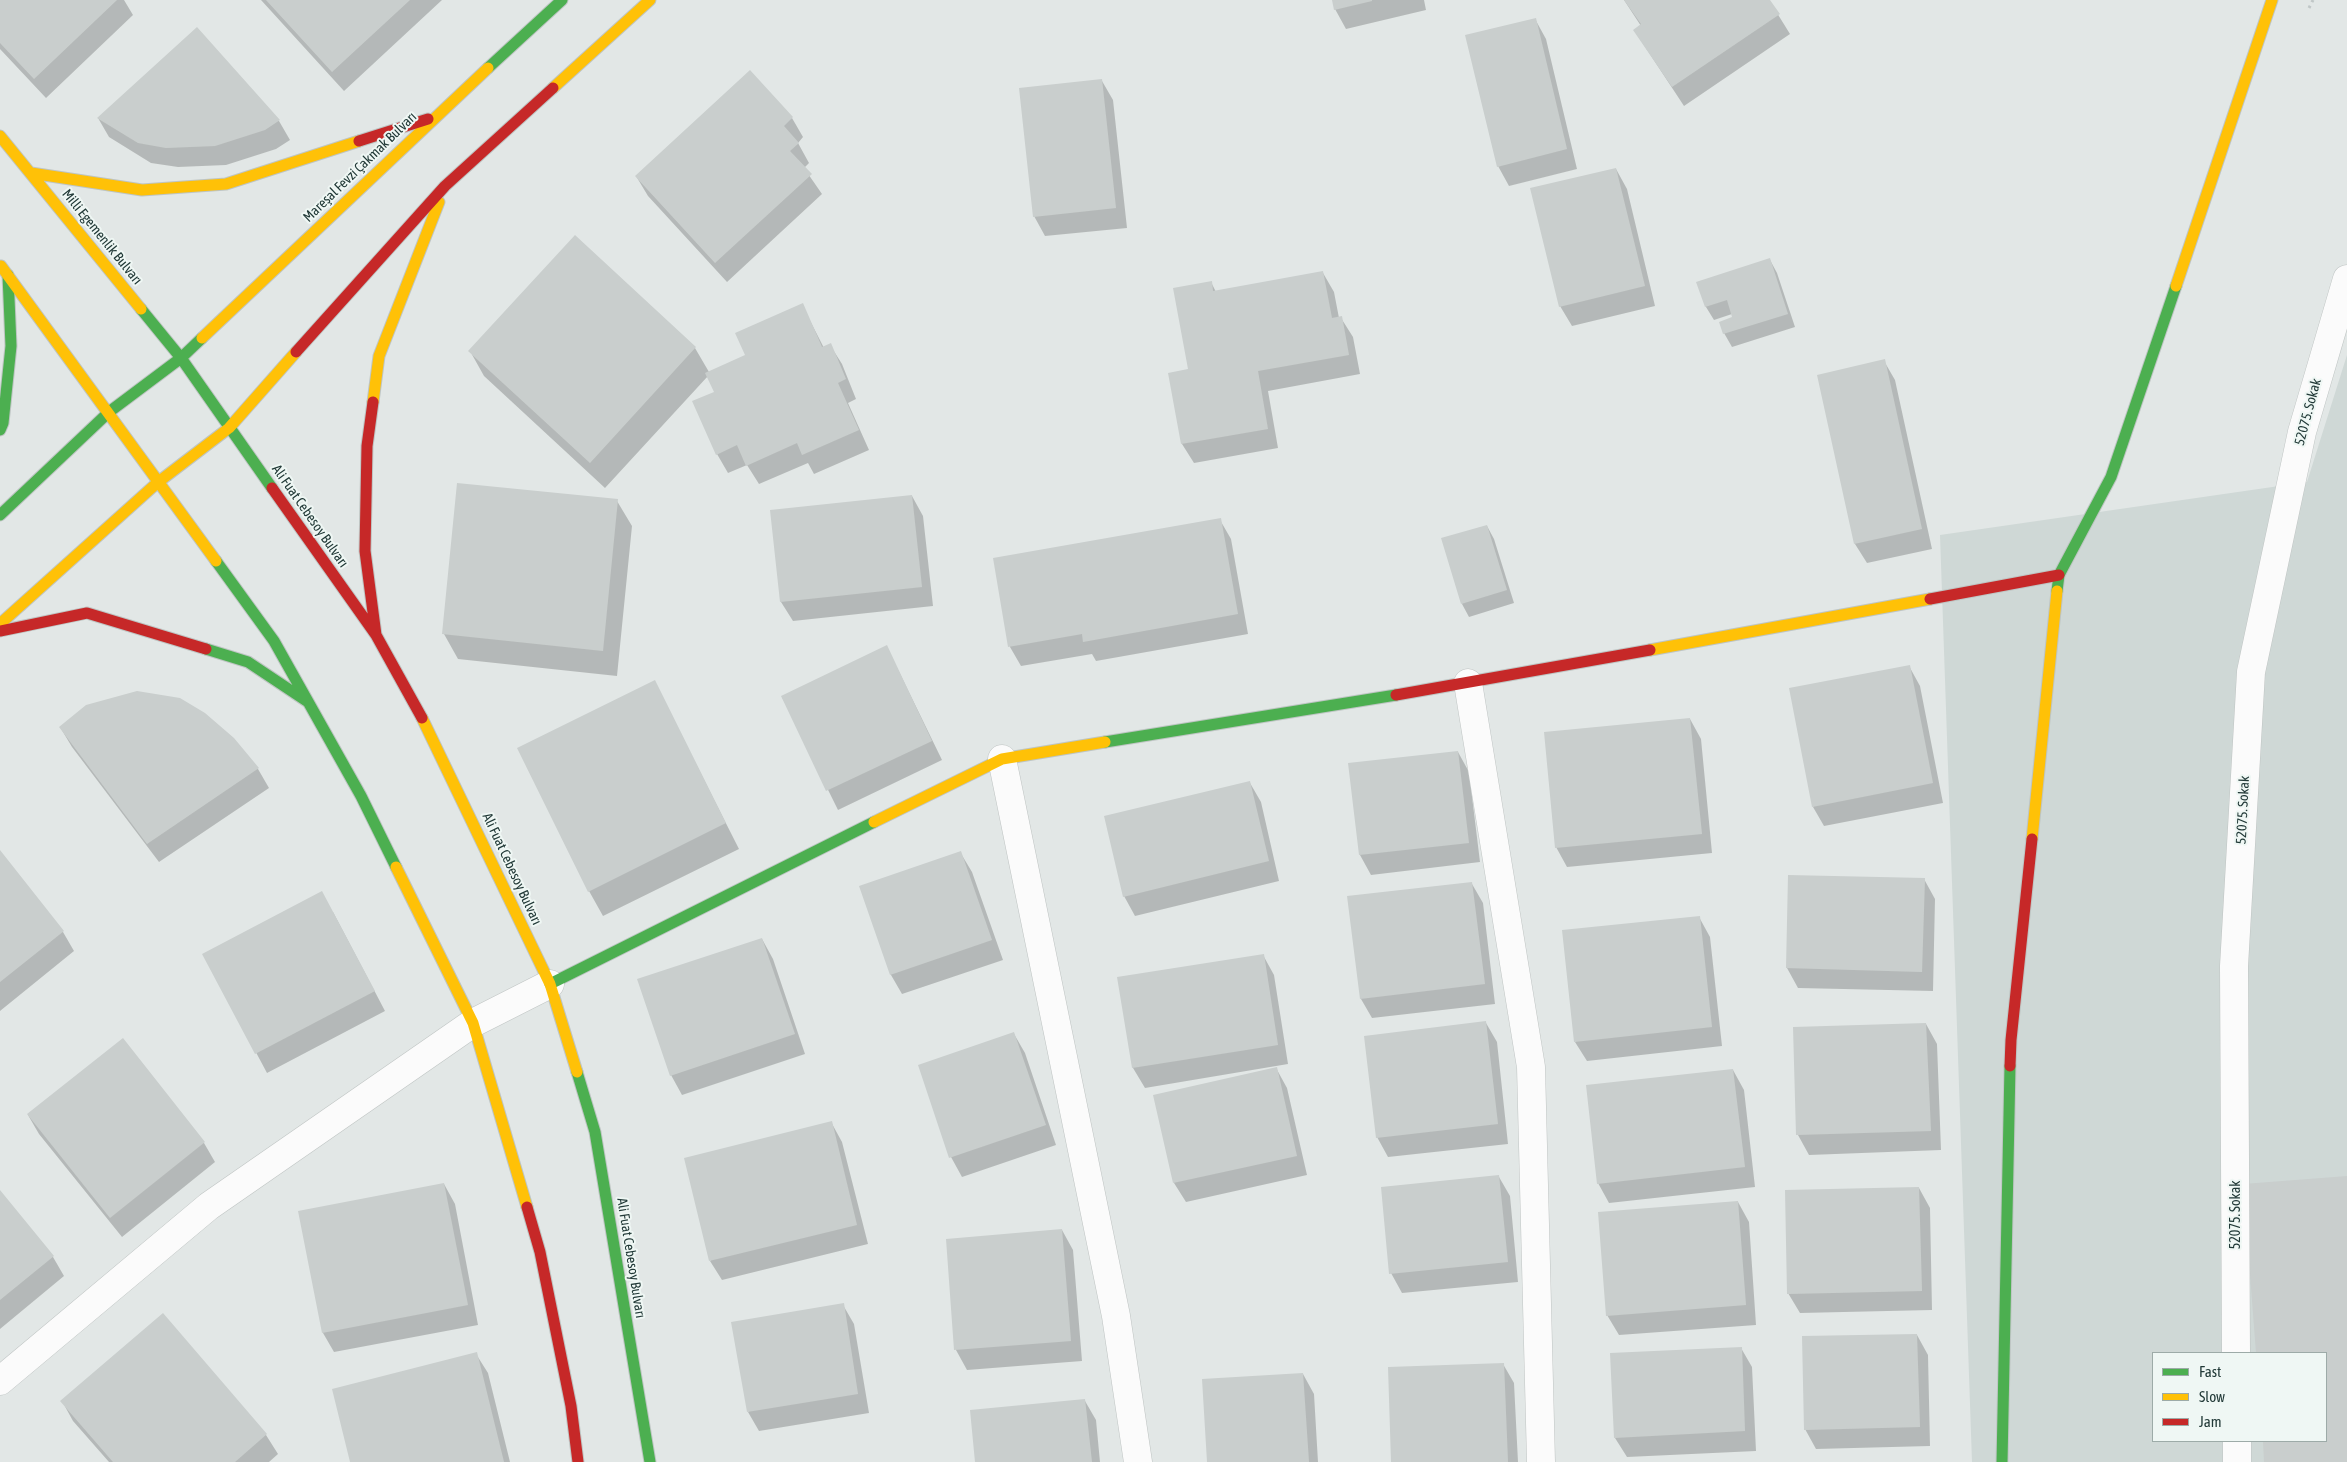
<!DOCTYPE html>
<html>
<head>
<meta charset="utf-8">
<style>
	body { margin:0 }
	#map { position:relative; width:2347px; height:1462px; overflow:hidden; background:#e2e7e6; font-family:"Asap Condensed",sans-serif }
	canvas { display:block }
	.legend { position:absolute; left:2152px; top:1352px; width:175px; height:90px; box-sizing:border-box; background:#eff7f4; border:1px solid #9daba8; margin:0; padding:6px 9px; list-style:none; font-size:15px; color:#213937 }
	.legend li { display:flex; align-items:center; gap:10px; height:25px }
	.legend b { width:25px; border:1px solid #9daba8 }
</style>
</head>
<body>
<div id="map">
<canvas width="2347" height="1462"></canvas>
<ul class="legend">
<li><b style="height:6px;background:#4caf50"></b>Fast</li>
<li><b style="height:6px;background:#ffc107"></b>Slow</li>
<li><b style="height:6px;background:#c62828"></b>Jam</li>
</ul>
</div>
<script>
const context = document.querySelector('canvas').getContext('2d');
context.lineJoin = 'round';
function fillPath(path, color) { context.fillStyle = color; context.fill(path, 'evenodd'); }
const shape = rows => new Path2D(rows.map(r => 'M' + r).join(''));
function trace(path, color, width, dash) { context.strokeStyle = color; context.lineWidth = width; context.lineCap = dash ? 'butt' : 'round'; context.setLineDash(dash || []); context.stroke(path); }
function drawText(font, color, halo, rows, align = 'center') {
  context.font = font + ' "Asap Condensed",sans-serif'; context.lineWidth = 4; context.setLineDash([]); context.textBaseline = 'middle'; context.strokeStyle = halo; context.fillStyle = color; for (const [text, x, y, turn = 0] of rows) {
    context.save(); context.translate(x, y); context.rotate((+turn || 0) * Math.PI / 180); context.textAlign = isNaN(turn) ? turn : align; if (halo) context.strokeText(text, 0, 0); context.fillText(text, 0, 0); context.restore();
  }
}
fillPath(shape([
	[2347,355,2347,1462,1972,1462,1940,535,2307,482],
	[2153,1353,2326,1353,2326,1441,2153,1441]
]), '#cfd8d6');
fillPath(shape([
	[0,0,124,0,133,15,46,98,0,49],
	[261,0,442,0,344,91],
	[1333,0,1424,0,1426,10,1346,29,1335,9],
	[1624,0,1769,0,1790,34,1684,106,1634,30,1641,26],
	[1535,19,1546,39,1577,169,1509,186,1498,166],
	[1102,81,1113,100,1127,228,1045,236,1034,216],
	[98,118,279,121,290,140,276,149,226,165,178,167,151,163,109,137],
	[792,118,803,137,798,143,809,163,804,168,822,194,727,282,648,196,636,176],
	[1616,169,1627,189,1655,306,1572,326,1560,306],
	[1770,260,1777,273,1795,327,1732,347,1724,333,1734,318,1732,314,1714,320,1706,307,1698,282],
	[1323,273,1334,292,1339,318,1341,318,1353,337,1360,374,1268,391,1278,448,1194,463,1182,444,1211,282,1216,292],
	[802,305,824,348,830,345,842,364,856,399,848,403,869,450,814,474,808,463,759,484,747,465,728,473,717,454,715,392,708,376,605,488,484,376,470,351,695,348,709,372,746,356],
	[1884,361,1895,380,1932,549,1867,563,1855,544,1818,376],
	[912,496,923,516,933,606,793,621,781,602,771,511],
	[617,501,632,526,617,676,458,659,444,634],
	[1220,520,1231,539,1248,634,1096,661,1092,654,1021,666,1010,647,994,559],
	[1487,526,1494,539,1514,603,1469,617,1462,604],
	[887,647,942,760,838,810,782,697],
	[1909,666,1920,686,1943,803,1824,826,1813,807],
	[654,681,739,849,603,916,589,891],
	[1690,719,1701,739,1712,853,1567,867,1556,847],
	[60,727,233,739,258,769,269,788,159,862,72,747],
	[1458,752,1469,772,1480,862,1371,875,1360,855,1349,764],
	[1250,783,1261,802,1279,881,1135,916,1124,896],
	[0,852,63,932,74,951,0,1011],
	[960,852,972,872,1003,960,902,994,891,975,861,887],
	[1790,876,1924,879,1935,899,1933,991,1798,988,1787,968],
	[1472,884,1483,903,1495,1004,1372,1018,1361,999,1349,898],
	[333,912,385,1011,267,1073,204,955],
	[1699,917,1710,937,1722,1046,1587,1061,1575,1042],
	[762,939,773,959,805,1054,682,1095,671,1075],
	[1263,955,1274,975,1288,1064,1145,1088,1133,1068,1119,978],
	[1486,1023,1497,1042,1508,1144,1388,1157,1377,1137],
	[1926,1024,1937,1044,1941,1150,1809,1155,1798,1135,1794,1028],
	[1014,1034,1025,1053,1056,1145,962,1177,951,1157],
	[1276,1068,1287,1088,1307,1175,1186,1202,1174,1183,1155,1096],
	[1733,1070,1744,1090,1755,1187,1609,1203,1598,1183],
	[28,1115,204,1143,215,1162,122,1237,39,1134],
	[831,1122,842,1142,868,1244,722,1280,710,1261],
	[1499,1177,1510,1196,1518,1282,1402,1293,1391,1273],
	[2347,1177,2347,1462,2266,1462,2264,1441,2326,1441,2326,1353,2257,1353,2244,1185],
	[444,1184,455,1204,478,1325,334,1352,323,1333,300,1212],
	[1919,1188,1930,1208,1932,1310,1800,1313,1788,1293],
	[0,1192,53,1257,64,1276,0,1329],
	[1738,1202,1749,1222,1756,1325,1619,1335,1607,1315],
	[1062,1230,1073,1250,1082,1361,967,1370,956,1350,947,1240],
	[843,1305,854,1324,869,1413,759,1431,748,1412],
	[163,1315,266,1435,278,1454,269,1462,109,1462,73,1421,62,1401],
	[1917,1335,1928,1355,1930,1446,1816,1449,1805,1429],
	[1741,1348,1752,1367,1756,1451,1627,1457,1615,1438],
	[476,1354,488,1373,510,1462,351,1462],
	[1503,1364,1514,1383,1518,1462,1393,1462],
	[1303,1374,1314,1394,1318,1462,1208,1462],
	[1085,1401,1096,1420,1100,1462,976,1462]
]), '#0003');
fillPath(shape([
	[0,0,117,0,34,79,0,43],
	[266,0,410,0,332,72],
	[1332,0,1372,0,1372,1,1334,10],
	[1624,0,1770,0,1780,14,1672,87,1633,30,1641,24],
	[1536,18,1567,149,1497,167,1465,35],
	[197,27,280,120,265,130,215,146,166,148,138,143,97,118],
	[750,70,793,117,784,126,799,143,790,151,812,174,715,263,635,176],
	[1102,79,1116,208,1033,217,1019,88],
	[1616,168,1645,286,1559,307,1530,188],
	[575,235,696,347,590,463,468,351],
	[1770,258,1788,314,1723,334,1719,322,1732,317,1727,300,1705,307,1696,282],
	[1323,271,1332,318,1342,316,1349,355,1258,371,1268,429,1181,444,1168,373,1188,369,1173,288,1212,281,1213,291],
	[803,303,822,347,831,343,846,379,838,383,859,430,802,455,797,443,746,466,737,445,716,455,692,401,714,392,705,373,745,355,735,333],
	[1885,359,1922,529,1854,544,1817,375],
	[457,483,618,499,603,651,442,634],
	[912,495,922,587,780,602,770,510],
	[1221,518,1238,614,1083,642,1082,634,1008,647,993,558],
	[1487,525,1507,590,1461,604,1441,538],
	[887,645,932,741,826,791,781,696],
	[1910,665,1933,783,1812,807,1789,688],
	[655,680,726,823,588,892,517,748],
	[137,691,180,698,205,713,234,738,259,768,147,844,59,727,86,705],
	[1690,718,1702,834,1555,848,1544,732],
	[1458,751,1469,843,1359,855,1348,763],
	[1250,781,1269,861,1123,897,1104,816],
	[0,850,64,931,0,982],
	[961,851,992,940,890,975,859,886],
	[1788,875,1925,878,1922,972,1786,968],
	[1472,882,1485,984,1360,999,1347,896],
	[322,891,375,991,255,1054,202,954],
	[1700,916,1712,1027,1574,1042,1562,930],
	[762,938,795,1034,670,1076,637,979],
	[1264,954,1278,1045,1132,1068,1117,977],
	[1486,1021,1498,1124,1376,1138,1364,1036],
	[1926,1023,1931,1131,1796,1135,1793,1027],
	[1014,1032,1046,1125,949,1158,918,1065],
	[123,1038,205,1142,110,1218,27,1114],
	[1277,1067,1297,1156,1173,1183,1153,1095],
	[1733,1069,1745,1167,1597,1184,1586,1085],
	[832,1121,857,1225,709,1261,684,1158],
	[1499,1175,1508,1262,1389,1274,1381,1187],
	[2347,1176,2347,1462,2264,1462,2263,1441,2326,1441,2326,1353,2256,1353,2243,1184],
	[444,1183,468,1305,322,1333,298,1211],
	[1919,1187,1922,1291,1787,1294,1785,1190],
	[0,1190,54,1256,0,1300],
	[1738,1201,1746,1305,1606,1316,1598,1212],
	[1062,1229,1071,1341,954,1350,946,1239],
	[844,1303,858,1394,747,1412,731,1322],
	[163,1313,267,1434,235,1462,113,1462,60,1401],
	[1917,1334,1920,1427,1804,1430,1802,1336],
	[1742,1347,1745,1431,1614,1438,1610,1353],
	[477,1352,504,1462,350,1462,332,1389],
	[1504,1363,1508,1462,1391,1462,1388,1367],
	[1303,1373,1309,1462,1207,1462,1202,1379],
	[1085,1399,1092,1462,975,1462,970,1410]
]), '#c9cecd');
const street = shape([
	[1468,683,1531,1067,1541,1462],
	[1002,759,1116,1316,1138,1462],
	[2236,1353,2234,966,2251,672,2302,432,2347,279],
	[0,1381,209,1206,473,1023,550,984],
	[2237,1441,2237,1462]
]);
const fast = shape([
	[488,68,562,0],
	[141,309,181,358,272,488],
	[0,430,3,423,11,346,8,275],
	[0,515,109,412,181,358,202,338],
	[216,561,274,641,361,796,396,867],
	[2057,591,2059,575,2111,477,2176,286],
	[206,649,248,662,308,702],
	[1105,742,1396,695],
	[550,984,874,822],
	[577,1072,595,1132,650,1462],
	[2002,1462,2010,1066]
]);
const slow = shape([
	[553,88,650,0],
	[0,136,141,309],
	[31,173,142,190,226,184,359,141],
	[1,266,216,561],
	[2176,286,2272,0],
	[202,338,488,68],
	[373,402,379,356,439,202],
	[0,624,157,483,229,428,296,352],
	[1650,650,1930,599],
	[422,718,550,984,577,1072],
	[874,822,1002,759,1105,742],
	[2032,839,2057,591],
	[396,867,473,1023,527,1207]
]);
const jam = shape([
	[359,141,428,119],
	[296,352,445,186,553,88],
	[373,402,367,446,365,551,376,635],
	[272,488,376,635,422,718],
	[1930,599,2059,575],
	[0,631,87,613,206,649],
	[1396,695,1650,650],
	[2010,1066,2011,1040,2032,839],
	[527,1207,540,1252,571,1406,578,1462]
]);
trace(street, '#bfc4c3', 29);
trace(fast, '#bec5c3', 13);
trace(slow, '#bec5c3', 13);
trace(jam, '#bec5c3', 13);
trace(shape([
	[2309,8,2313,0]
]), '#c0c7c7', 3, [2.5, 4]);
trace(street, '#fbfbfb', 28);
trace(fast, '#4caf50', 11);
trace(slow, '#ffc107', 11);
trace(jam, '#c62828', 11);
drawText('14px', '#213937', '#eff7f4', [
	["Mareşal Fevzi Çakmak Bulvarı",360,167,-44],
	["Milli Egemenlik Bulvarı",102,237,51],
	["52075. Sokak",2308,412,-75],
	["Ali Fuat Cebesoy Bulvarı",310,516,55],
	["52075. Sokak",2243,810,-87],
	["Ali Fuat Cebesoy Bulvarı",512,869,65],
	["52075. Sokak",2236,1215,-90],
	["Ali Fuat Cebesoy Bulvarı",631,1258,81]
]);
</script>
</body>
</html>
